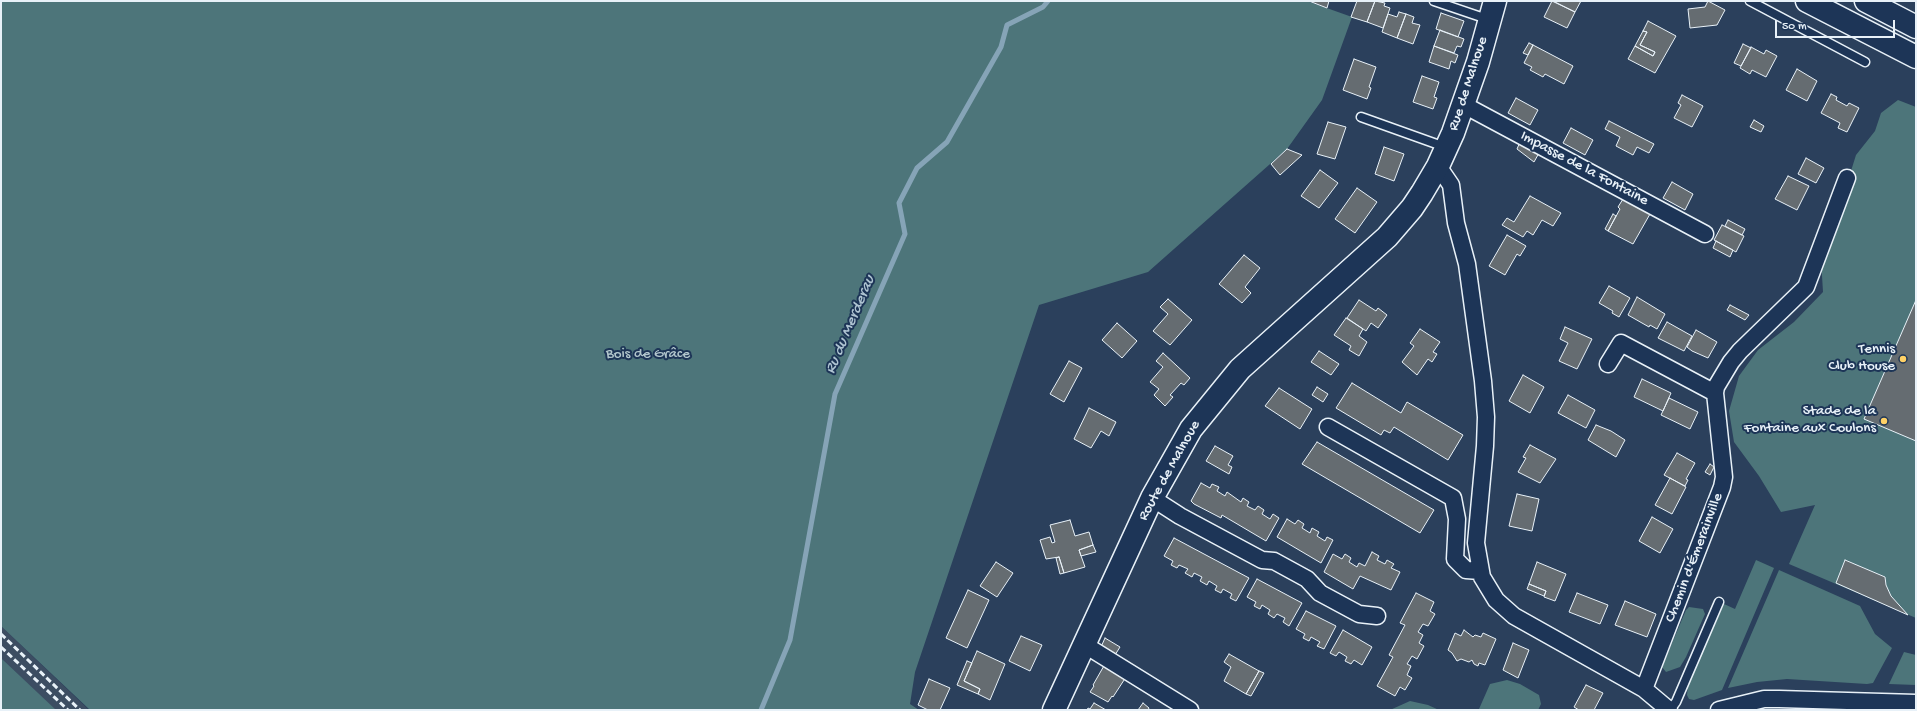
<!DOCTYPE html>
<html>
<head>
<meta charset="utf-8">
<style>
	body { margin:0 }
	#map { position:relative; width:1917px; height:711px; overflow:hidden; background:#2b405c; font-family:"Gochi Hand",sans-serif }
	canvas { display:block }
	.frame { position:absolute; inset:0; border:2px solid #e8f1f8; pointer-events:none }
	.scale { position:absolute; left:1775px; top:20px; width:120px; height:18px; box-sizing:border-box; border:2px solid #e8f1f8; border-top:0; padding-left:5px; font-size:12px; line-height:14px; white-space:nowrap; color:#e8f1f8; -webkit-text-stroke:3px #1d3557; paint-order:stroke }
</style>
</head>
<body>
<div id="map">
<canvas width="1917" height="711"></canvas>
<div class="frame"></div>
<div class="scale">50 m</div>
</div>
<script>
const context = document.querySelector('canvas').getContext('2d');
context.lineJoin = 'round';
function fillPath(path, color) { context.fillStyle = color; context.fill(path, 'evenodd'); }
const shape = rows => new Path2D(rows.map(r => 'M' + r).join(''));
function trace(path, color, width, dash) { context.strokeStyle = color; context.lineWidth = width; context.lineCap = dash ? 'butt' : 'round'; context.setLineDash(dash || []); context.stroke(path); }
function drawText(font, color, halo, rows, align = 'center') {
  context.font = font + ' "Gochi Hand",sans-serif'; context.lineWidth = 4; context.setLineDash([]); context.textBaseline = 'middle'; context.strokeStyle = halo; context.fillStyle = color; for (const [text, x, y, turn = 0] of rows) {
    context.save(); context.translate(x, y); context.rotate((+turn || 0) * Math.PI / 180); context.textAlign = isNaN(turn) ? turn : align; if (halo) context.strokeText(text, 0, 0); context.fillText(text, 0, 0); context.restore();
  }
}
fillPath(shape([
	[1,626,89,710,55,710,1,658]
]), '#3c4d62');
fillPath(shape([
	[1,1,1307,1,1352,17,1322,100,1287,149,1148,272,1039,305,915,672,910,704,919,710,90,710,1,626],
	[1898,100,1916,107,1916,618,1789,564,1815,505,1781,512,1759,476,1734,442,1729,411,1739,376,1758,350,1794,322,1823,292,1821,259,1835,222,1856,155,1875,131,1881,113],
	[1756,560,1774,568,1722,690,1694,700,1689,699,1687,695,1688,685,1724,604,1735,609],
	[1779,570,1860,606,1875,634,1892,648,1873,683,1867,684,1787,679,1757,682,1728,688],
	[1689,607,1703,609,1705,614,1686,657,1680,667,1666,672,1662,667,1686,610],
	[1904,652,1916,655,1916,685,1889,684],
	[1,658,56,710,1,710],
	[1507,680,1520,684,1539,695,1541,704,1538,710,1476,710,1479,709,1490,684],
	[1410,701,1428,705,1439,710,1390,710]
]), '#4d757a');
trace(shape([
	[761,710,790,640,835,394,905,234,899,203,917,168,947,142,1001,47,1007,25,1043,7,1048,1]
]), '#86a4b7', 5);
const building = shape([
	[1309,1,1329,1,1327,8,1309,1],
	[1357,1,1375,1,1367,22,1351,17,1357,1],
	[1375,1,1385,3,1384,6,1390,8,1383,28,1367,22,1375,1],
	[1552,1,1575,12,1567,28,1544,17,1552,1],
	[1553,1,1581,1,1575,12,1553,1],
	[1708,1,1725,10,1717,25,1690,28,1688,9,1705,7,1708,1],
	[1399,12,1406,14,1397,38,1382,32,1388,14,1397,17,1399,12],
	[1441,13,1464,21,1458,37,1436,29,1441,13],
	[1406,14,1414,17,1412,23,1420,25,1413,44,1397,38,1406,14],
	[1648,21,1676,36,1655,73,1628,59,1635,46,1653,56,1655,52,1640,45,1647,32,1643,31,1648,21],
	[1440,30,1464,39,1461,47,1457,46,1454,53,1434,46,1440,30],
	[1643,31,1647,32,1640,45,1655,52,1653,56,1635,46,1643,31],
	[1529,43,1533,45,1528,55,1523,53,1529,43],
	[1743,44,1751,48,1741,66,1734,63,1743,44],
	[1533,45,1573,66,1564,84,1545,74,1543,77,1530,70,1532,67,1524,63,1533,45],
	[1434,46,1458,55,1455,63,1451,61,1449,69,1429,62,1434,46],
	[1751,47,1764,54,1766,50,1777,56,1766,77,1752,70,1750,74,1740,68,1751,47],
	[1354,59,1376,67,1369,87,1371,88,1367,99,1343,90,1354,59],
	[1797,69,1817,81,1807,101,1786,90,1797,69],
	[1422,76,1439,82,1434,97,1437,98,1433,109,1413,102,1422,76],
	[1831,94,1837,97,1836,100,1847,106,1849,103,1859,108,1847,132,1838,128,1840,123,1821,113,1831,94],
	[1682,95,1703,106,1692,127,1674,118,1681,105,1678,103,1682,95],
	[1516,98,1538,110,1530,125,1508,113,1516,98],
	[1754,120,1764,126,1761,132,1750,127,1754,120],
	[1609,121,1654,144,1649,153,1637,147,1633,155,1616,146,1620,137,1605,129,1609,121],
	[1328,122,1346,127,1335,159,1317,154,1328,122],
	[1571,128,1593,140,1585,155,1563,143,1571,128],
	[1520,142,1539,153,1534,162,1517,149,1520,142],
	[1384,147,1404,154,1394,181,1375,174,1384,147],
	[1287,149,1302,155,1280,175,1271,164,1287,149],
	[1806,158,1824,168,1816,183,1798,174,1806,158],
	[1320,170,1338,183,1319,208,1301,196,1320,170],
	[1788,176,1809,186,1797,210,1775,199,1788,176],
	[1672,182,1693,194,1685,210,1663,198,1672,182],
	[1357,188,1377,202,1355,233,1335,219,1357,188],
	[1530,196,1561,213,1553,226,1542,220,1533,235,1527,231,1523,237,1502,225,1507,218,1514,222,1530,196],
	[1623,199,1650,214,1633,244,1608,231,1620,209,1618,207,1623,199],
	[1613,214,1616,216,1608,231,1605,229,1613,214],
	[1728,220,1745,229,1742,235,1725,226,1728,220],
	[1722,225,1744,236,1736,252,1714,240,1722,225],
	[1507,235,1526,246,1520,256,1517,254,1505,275,1489,266,1507,235],
	[1716,241,1733,250,1730,257,1713,248,1716,241],
	[1244,255,1260,268,1245,287,1251,293,1242,303,1219,284,1244,255],
	[1609,286,1630,298,1619,317,1612,313,1613,311,1599,303,1609,286],
	[1637,297,1665,314,1657,329,1650,325,1649,327,1628,315,1637,297],
	[1168,299,1192,320,1170,345,1153,331,1168,314,1160,307,1168,299],
	[1359,300,1376,311,1378,308,1387,315,1378,328,1371,323,1366,331,1347,318,1359,300],
	[1916,300,1916,441,1864,419,1916,300],
	[1730,305,1749,315,1745,320,1727,310,1730,305],
	[1346,318,1363,329,1359,336,1367,342,1359,356,1349,350,1351,346,1334,335,1346,318],
	[1667,322,1692,336,1684,351,1658,338,1667,322],
	[1117,323,1137,341,1122,358,1102,340,1117,323],
	[1565,327,1592,339,1577,369,1559,361,1568,343,1560,339,1565,327],
	[1420,329,1440,342,1433,352,1437,354,1432,362,1428,359,1417,375,1402,362,1414,346,1410,343,1420,329],
	[1696,330,1717,342,1708,358,1692,351,1687,347,1696,330],
	[1319,351,1339,364,1331,375,1311,362,1319,351],
	[1163,353,1190,378,1184,385,1181,383,1170,395,1173,397,1165,406,1154,395,1159,389,1150,382,1163,367,1156,361,1163,353],
	[1069,361,1082,368,1064,402,1050,394,1069,361],
	[1523,375,1544,387,1530,413,1509,401,1523,375],
	[1642,379,1671,393,1663,411,1634,397,1642,379],
	[1352,383,1401,413,1407,402,1463,435,1448,460,1394,427,1390,433,1384,430,1381,435,1336,408,1352,383],
	[1317,387,1328,394,1323,402,1312,395,1317,387],
	[1279,388,1312,409,1300,429,1265,406,1279,388],
	[1568,395,1595,410,1586,428,1558,413,1568,395],
	[1669,398,1698,412,1690,429,1661,415,1669,398],
	[1089,408,1116,422,1109,436,1101,431,1091,448,1074,439,1089,408],
	[1596,425,1611,431,1625,440,1616,457,1588,440,1596,425],
	[1317,442,1434,510,1420,533,1302,464,1317,442],
	[1530,445,1556,459,1540,483,1518,472,1526,458,1523,457,1530,445],
	[1215,446,1233,456,1228,465,1232,467,1229,474,1206,461,1215,446],
	[1677,453,1695,463,1686,479,1688,480,1685,486,1664,475,1677,453],
	[1710,464,1714,467,1710,475,1705,472,1710,464],
	[1670,478,1686,487,1672,514,1655,505,1670,478],
	[1201,483,1210,488,1212,484,1219,487,1217,491,1225,496,1227,492,1241,502,1243,498,1249,502,1247,506,1255,510,1258,506,1264,510,1262,514,1270,519,1273,514,1279,518,1266,541,1222,515,1221,518,1194,504,1191,501,1201,483],
	[1517,494,1539,499,1532,531,1509,526,1517,494],
	[1652,517,1673,529,1660,553,1639,541,1652,517],
	[1287,519,1295,524,1298,520,1304,524,1302,528,1310,533,1312,528,1319,532,1317,536,1325,541,1327,537,1333,540,1321,563,1277,537,1287,519],
	[1070,520,1075,536,1089,532,1093,545,1079,550,1085,567,1064,573,1059,557,1046,559,1040,540,1050,537,1052,543,1055,542,1050,525,1070,520],
	[1174,538,1249,578,1236,601,1230,598,1232,594,1223,589,1221,593,1215,590,1217,586,1209,581,1207,585,1200,581,1202,577,1194,573,1192,577,1185,573,1188,569,1179,565,1177,568,1171,565,1173,561,1164,556,1174,538],
	[1093,545,1096,552,1081,556,1079,550,1093,545],
	[1372,552,1379,556,1377,560,1385,564,1387,560,1394,564,1391,568,1400,572,1391,590,1360,576,1353,589,1324,572,1333,554,1342,559,1345,554,1351,558,1349,562,1357,567,1359,563,1365,566,1372,552],
	[1059,557,1064,573,1060,574,1056,558,1059,557],
	[1845,560,1885,577,1886,585,1891,596,1908,615,1836,583,1845,560],
	[996,562,1013,573,997,597,980,586,996,562],
	[1537,562,1566,574,1555,601,1544,597,1546,591,1529,584,1537,562],
	[1257,579,1302,603,1289,626,1283,622,1285,618,1277,614,1274,618,1268,614,1270,610,1262,605,1260,609,1254,606,1256,602,1247,597,1257,579],
	[1529,584,1546,591,1544,596,1527,589,1529,584],
	[968,590,989,600,967,648,946,638,968,590],
	[1416,593,1434,602,1430,611,1435,614,1428,626,1423,624,1418,632,1423,635,1419,643,1424,646,1417,659,1412,656,1407,664,1411,666,1407,675,1412,678,1405,690,1400,687,1395,696,1377,686,1393,657,1389,655,1405,625,1400,623,1416,593],
	[1577,593,1608,605,1600,624,1569,612,1577,593],
	[1625,601,1656,614,1647,637,1615,625,1625,601],
	[1306,611,1336,626,1324,649,1317,646,1320,642,1311,637,1309,641,1303,638,1305,634,1296,629,1306,611],
	[1343,630,1372,647,1362,665,1354,660,1351,664,1345,661,1347,657,1339,652,1336,656,1330,653,1343,630],
	[1464,630,1473,637,1475,635,1481,637,1483,633,1496,639,1485,665,1479,663,1478,666,1474,664,1472,660,1469,662,1461,659,1457,661,1452,653,1448,650,1455,633,1461,636,1464,630],
	[1021,636,1042,645,1030,671,1009,661,1021,636],
	[1105,638,1120,647,1115,655,1101,647,1105,638],
	[1513,643,1529,650,1518,678,1503,670,1513,643],
	[977,651,1005,664,990,700,978,694,980,689,964,681,977,651],
	[1229,654,1259,671,1246,694,1224,681,1231,667,1224,662,1229,654],
	[967,661,972,663,964,681,980,689,978,694,957,685,967,661],
	[1105,664,1126,677,1113,697,1112,696,1108,702,1090,692,1094,686,1093,685,1105,664],
	[1259,671,1264,673,1251,696,1246,694,1259,671],
	[929,679,950,688,940,710,928,710,918,705,929,679],
	[1586,685,1603,693,1594,710,1579,710,1574,707,1586,685],
	[1094,703,1106,710,1087,710,1088,708,1090,709,1094,703],
	[1143,703,1149,708,1148,710,1138,710,1143,703]
]);
fillPath(building, '#656c71');
trace(building, '#e8f1f8', 1);
const service = shape([
	[1434,1,1490,20],
	[1750,1,1865,62],
	[1361,117,1445,147],
	[1670,710,1676,702,1719,602]
]);
const minor = shape([
	[1464,105,1705,234],
	[1438,166,1451,185,1456,223,1467,264,1483,381,1486,417,1485,446,1476,543,1482,577,1496,600,1514,616,1644,689,1669,710],
	[1608,364,1621,343,1715,393],
	[1328,427,1453,498,1457,519,1455,559,1466,570,1480,571],
	[1152,498,1180,516,1262,560,1274,561,1307,579,1320,593,1359,614,1377,616],
	[1085,645,1190,710],
	[1644,689,1722,487,1724,477,1715,393,1716,387,1731,362,1740,351,1806,287,1847,178],
	[1719,710,1764,699,1779,699,1916,703]
]);
const secondary = shape([
	[1054,710,1152,498,1191,429,1240,369,1387,237,1412,208,1422,193,1438,166,1453,133,1478,62,1495,1]
]);
const trunk = shape([
	[1807,1,1916,57],
	[1866,1,1916,27]
]);
trace(service, '#e8f1f8', 11);
trace(minor, '#e8f1f8', 19);
trace(secondary, '#e8f1f8', 25);
trace(trunk, '#e8f1f8', 25);
trace(service, '#1d3557', 8);
trace(minor, '#1d3557', 16);
trace(secondary, '#1d3557', 22);
trace(trunk, '#1d3557', 22);
trace(shape([
	[1,634,80,710],
	[1,647,68,710]
]), '#e8f1f8', 3, [6, 3]);
for (const [x, y, r, color] of [
	[1903,359,4,"#ffd166"],
	[1884,421,4,"#ffd166"]
]) { const dot = new Path2D(); dot.arc(x, y, r, 0, 2 * Math.PI); context.fillStyle = color; context.fill(dot); trace(dot, '#1d3557', 1.5); }
drawText('15px', '#e8f1f8', '#1d3557', [
	["Rue de Malnoue",1469,84,-72],
	["Impasse de la Fontaine",1584,169,28],
	["Route de Malnoue",1170,471,-61],
	["Chemin d'Émerainville",1695,558,-69]
]);
drawText('15px', '#e8f1f8', '#1d3557', [
	["Tennis",1895,350],
	["Club House",1895,367],
	["Stade de la",1876,412],
	["Fontaine aux Coulons",1876,429]
], 'right');
drawText('15px', '#b2c6cc', '#1d3557', [
	["Bois de Grâce",648,355]
]);
drawText('italic 16px', '#afc4d2', '#1d3557', [
	["Ru du Merderau",851,325,-67]
]);
</script>
</body>
</html>
